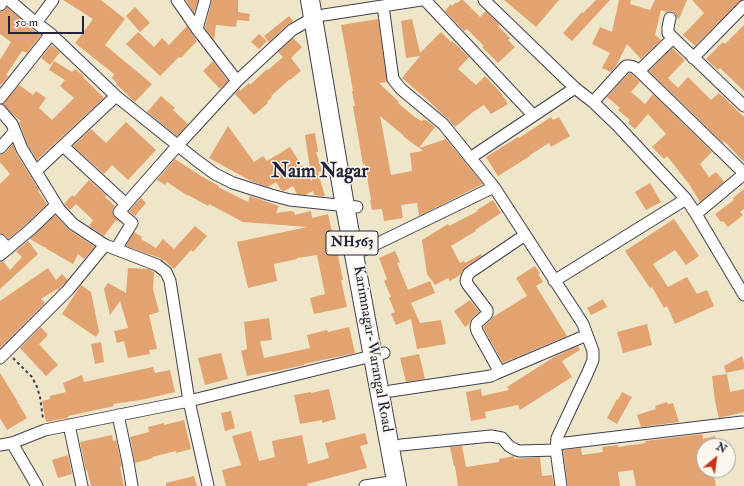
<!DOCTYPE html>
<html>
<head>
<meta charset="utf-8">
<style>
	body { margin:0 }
	#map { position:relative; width:744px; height:486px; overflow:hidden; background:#efe6c9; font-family:"IM FELL Double Pica",serif }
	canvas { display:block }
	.north { position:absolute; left:696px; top:438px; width:40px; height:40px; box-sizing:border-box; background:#fbf7ec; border:1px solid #a4a2a5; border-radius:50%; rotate:29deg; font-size:11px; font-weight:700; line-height:16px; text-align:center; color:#22223b }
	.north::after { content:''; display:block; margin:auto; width:14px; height:18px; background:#c8321e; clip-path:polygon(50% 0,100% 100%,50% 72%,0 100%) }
	.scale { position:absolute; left:8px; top:16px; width:76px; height:18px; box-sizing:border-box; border:2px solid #22223b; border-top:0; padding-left:5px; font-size:12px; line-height:14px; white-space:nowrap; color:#22223b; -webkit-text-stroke:3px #fbf7ec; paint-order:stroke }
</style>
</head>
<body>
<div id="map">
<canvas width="744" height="486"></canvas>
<div class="north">N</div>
<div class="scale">50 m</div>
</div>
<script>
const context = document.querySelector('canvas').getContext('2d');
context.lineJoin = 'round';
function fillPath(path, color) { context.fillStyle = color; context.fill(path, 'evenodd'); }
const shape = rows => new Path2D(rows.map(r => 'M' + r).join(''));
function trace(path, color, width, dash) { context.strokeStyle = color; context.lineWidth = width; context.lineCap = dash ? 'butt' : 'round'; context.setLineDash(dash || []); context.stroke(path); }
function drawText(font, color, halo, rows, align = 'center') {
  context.font = font + ' "IM FELL Double Pica",serif'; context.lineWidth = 3; context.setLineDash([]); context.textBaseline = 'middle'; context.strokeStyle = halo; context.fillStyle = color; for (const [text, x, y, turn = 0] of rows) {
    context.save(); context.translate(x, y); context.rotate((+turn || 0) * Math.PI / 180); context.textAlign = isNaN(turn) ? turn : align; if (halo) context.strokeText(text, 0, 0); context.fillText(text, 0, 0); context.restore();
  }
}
fillPath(shape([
	[63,0,101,0,125,19,105,45,152,84,135,102,116,84,117,83,112,78,114,74,75,43,93,19],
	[186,0,198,0,194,13],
	[212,0,238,0,238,12,250,14,249,21,237,20,236,27,216,25,214,40,205,28],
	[461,0,463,0,480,17,486,11,500,25,498,26,510,38,508,40,515,47,498,63,482,47,484,46,467,29,464,31,445,11,451,4,452,6,456,2,457,3],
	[504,0,559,0,536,27],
	[596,0,610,0,572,41,563,33,582,12,583,13],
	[619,0,631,0,630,4,650,10,655,0,687,0,679,19,677,18,675,13,672,11,668,11,666,12,661,10,655,35,661,40,641,59,627,44,616,66,611,72,602,68,610,53,592,44,600,27,612,32],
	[692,0,741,0,695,46,683,35,704,13],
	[7,7,24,22,23,24,41,35,27,53,22,51,6,75,8,76,2,84,1,84,0,85,0,60,11,42,0,34,0,12,3,11],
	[135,7,150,23,140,32,126,16],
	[289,16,293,21,287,25,269,42,264,36],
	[378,19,387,82,379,83,399,102,398,103,416,118,422,121,424,119,435,127,419,148,403,136,403,135,380,116,391,175,412,171,410,153,423,151,419,148,446,139,483,184,419,216,417,203,401,205,403,218,384,221,382,209,372,210,370,200,371,200,365,164,363,165,361,153,353,106,355,106,352,91,353,91,341,25],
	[412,19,420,53,441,32,451,42,452,41,469,57,458,69,476,85,485,76,501,93,508,104,491,114,484,105,473,112,455,127,448,119,440,112,430,102,402,78,420,56,406,58,401,21],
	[744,25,744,91,720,68,718,70,706,59,723,42,725,44],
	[187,26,197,41,181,58,179,57,160,76,126,44,138,32,154,47,162,38,169,45],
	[259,34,267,41,259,49,251,42],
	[293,38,302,47,291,58,301,71,290,80,290,79,271,96,272,97,267,102,268,103,254,115,235,94,239,89,240,91,249,83,250,85,267,69,268,70,283,57,278,52],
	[51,45,60,52,50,65,41,58],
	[672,48,685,60,668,78,678,88,688,77,711,100,719,93,744,117,744,162,724,141,723,143,649,71],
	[54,61,72,72,75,69,84,76,83,77,104,98,37,160,28,146,19,122,21,121,14,116,3,104,19,85,33,95,36,91,46,98,39,108,52,120,74,98,60,86,65,80,49,70],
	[213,61,228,81,220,89,203,71],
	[629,73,631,73,640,82,631,92,645,104,653,94,712,152,700,164,709,177,716,172,724,182,700,202,689,184,667,156,664,159,652,147,666,134,648,114,635,129,628,123,630,120,618,110,620,108,607,97],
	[161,96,175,108,173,110,188,124,177,136,147,112],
	[551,117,553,120,559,117,570,136,551,147,549,143,530,155,530,156,498,176,486,157,518,137,519,138],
	[126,122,156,150,128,180,112,165,104,174,73,146,91,129,106,143],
	[228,126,254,162,263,156,267,161,290,147,312,182,305,135,315,133,318,152,316,152,322,171,318,172,325,196,323,196,314,195,313,191,305,195,297,194,293,186,284,191,281,190,276,182,268,187,251,181,209,158],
	[13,144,16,153,39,190,38,191,47,204,26,224,8,239,5,235,0,233,0,184,10,174,0,162,0,155,5,153],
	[175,159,201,176,219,186,218,187,248,202,250,196,279,206,276,213,291,211,294,212,295,215,311,211,312,218,328,214,334,241,338,240,339,251,337,251,343,280,341,280,347,307,314,314,310,298,325,294,317,255,297,258,297,259,274,264,277,281,248,288,237,242,307,227,243,222,209,204,208,206,188,195,188,196,167,182,165,185,157,180],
	[89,180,106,195,105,197,115,206,112,210,113,215,123,224,116,220,104,236,89,226,93,220,76,204,70,210,64,204,72,195,74,197],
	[650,183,661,202,646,210,635,192],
	[744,189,744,209,740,212,743,215,728,227,723,221,721,222,715,214,734,200,733,198],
	[141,198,146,203,135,216,129,211],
	[493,200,501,213,475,230,476,231,451,246,460,263,464,261,465,263,481,254,482,256,465,267,460,275,450,281,448,278,435,285,427,274,422,240,448,224,449,226,478,211,477,210],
	[55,215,69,230,95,247,84,259,78,254,73,264,47,249,45,247,44,247,30,239],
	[674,219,699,256,686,265,675,250,653,264,668,287,687,277,697,294,707,290,714,306,675,324,667,306,664,308,652,287,650,288,625,251],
	[195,226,207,236,193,252,191,250,174,269,164,260,163,261,160,258,126,246,134,232,142,237,141,239,156,248,163,239,174,249],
	[28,241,38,254,0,289,0,262,3,261,10,270,22,257,16,251],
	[395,251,400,262,397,263,408,290,430,281,435,293,411,303,420,323,441,320,446,344,417,349,411,319,396,325,391,314,395,312,389,298,391,297,384,281,387,279,379,258],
	[535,266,540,273,538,274,543,282,536,286,567,336,503,363,483,327,491,320,493,317,527,296,516,278],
	[48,268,56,280,62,274,68,280,58,290,57,289,41,299,45,303,0,348,0,301],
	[128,268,149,269,154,272,153,289,159,312,149,315,157,349,149,350,150,354,128,358,124,341,117,343,114,331,128,328,120,301,110,315,104,289,108,283,126,293],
	[81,285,91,292,99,332,96,337,62,314],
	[603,299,607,307,591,315,587,308],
	[470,300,479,312,472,318,469,324,465,327,454,311],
	[269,318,272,340,260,341,264,358,310,348,307,335,327,330,328,332,349,327,355,353,304,364,304,365,272,372,272,371,247,376,241,351,247,349,244,322],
	[647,324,652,345,623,353,617,332],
	[41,327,48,335,39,344,58,365,46,376,20,348],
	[101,342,104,362,95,364,91,344],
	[578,346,580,350,562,361,572,377,520,410,518,405,485,412,486,418,471,421,466,392,481,389,482,396,509,390,507,387,554,357],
	[221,353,228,379,205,385,198,358],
	[419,354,425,379,406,382,400,358],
	[742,356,744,362,744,369,726,373,724,366],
	[153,367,155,373,170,370,175,392,141,400,113,404,114,406,68,416,68,418,46,422,42,401,50,399,50,396,66,392,63,383,82,375,84,382],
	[0,373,18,402,16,404,18,403,27,418,7,430,0,418],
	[727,374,730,392,744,389,744,412,719,418,715,401,712,376],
	[329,389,336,419,322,423,322,420,300,424,294,395,311,392,311,393],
	[622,392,632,397,617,424,607,418,617,399,618,400],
	[667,402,668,404,673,403,679,422,641,427,637,415,656,409,655,406],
	[231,411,235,428,225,431,221,413],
	[184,420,191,449,176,453,176,451,152,457,153,458,135,463,130,437,149,432,148,427,164,423,164,425],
	[251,431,259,461,275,457,272,441,302,435,308,464,329,458,325,443,365,433,368,444,360,446,367,468,307,484,308,486,226,486,222,470,241,465,232,436],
	[702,434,703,439,715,436,717,446,704,446,704,472,713,471,716,486,636,486,633,470,618,472,620,486,568,486,563,450,581,448,582,455,603,452,602,447,618,445,618,447,646,443,645,441],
	[112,435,113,441,116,440,122,466,120,467,124,486,91,486,87,470,86,471,80,442],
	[462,446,466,467,499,462,499,459,514,456,514,459,540,457,542,476,552,475,554,486,458,486,455,466,454,466,450,447],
	[68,455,72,474,58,478,52,460],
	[194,476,197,486,166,486,166,483]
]), '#e2a370');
const minor = shape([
	[9,0,36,23,51,34,116,96,196,160,215,174,233,183,271,195,290,200,357,207],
	[177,0,197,29,237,81],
	[425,0,533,115],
	[484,0,575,88,593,102,617,125,686,199,696,214,744,295],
	[0,5,4,0],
	[383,6,393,79,401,89,443,124,494,187,583,324,587,335,593,351,593,360,588,372,557,438,556,450,561,486],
	[324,15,421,0],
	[670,18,668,27,668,33,744,106],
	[36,23,53,0],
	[197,29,205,0],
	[693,58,744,6],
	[639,71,673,38],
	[0,98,51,34],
	[593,102,626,66,630,66,634,67,639,71,744,173],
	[0,110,12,124,22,149,59,209,73,224,105,245,157,265,166,272,170,281,189,401,208,486],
	[63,146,126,204],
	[0,148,15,131],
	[470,158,575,88],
	[36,171,116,96],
	[696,214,744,174],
	[0,240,8,249],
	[116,249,132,223,119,212,178,145,237,81,292,30,313,18],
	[364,250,494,187],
	[0,255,31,229,56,205],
	[554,281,686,199],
	[0,358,68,290,105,245],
	[495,374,587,335],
	[391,391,491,376,495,374,497,372,497,367,477,331,476,327,477,323,486,315,487,313,487,310,468,285,466,281,467,277,469,273,525,235],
	[118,415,128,462,132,486],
	[69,425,82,486],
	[12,443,37,486],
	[557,444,742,422],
	[0,445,12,443,45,430,189,401,384,353],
	[401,445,491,436,502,438,509,446,514,449,519,451,556,450],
	[365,486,396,481]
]);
const trunk = shape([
	[310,0,345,206,397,486]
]);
trace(minor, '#413f50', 13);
trace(trunk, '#413f50', 20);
trace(shape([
	[13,358,32,377,37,387,40,397,43,419]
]), '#413f50', 2, [3, 3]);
trace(minor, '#fff', 11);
trace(trunk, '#fff', 18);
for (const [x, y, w] of [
	[352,243,52]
]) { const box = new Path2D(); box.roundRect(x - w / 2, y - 12, w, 24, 3); context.fillStyle = '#fbf7ec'; context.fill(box); trace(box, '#22223b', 1); }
drawText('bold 14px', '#22223b', null, [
	["NH563",352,243]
]);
drawText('15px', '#22223b', '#fbf7ec', [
	["Karimnagar-Warangal Road",372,349,80]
]);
drawText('bold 19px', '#22223b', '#fbf7ec', [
	["Naim Nagar",320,173]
]);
</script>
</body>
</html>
